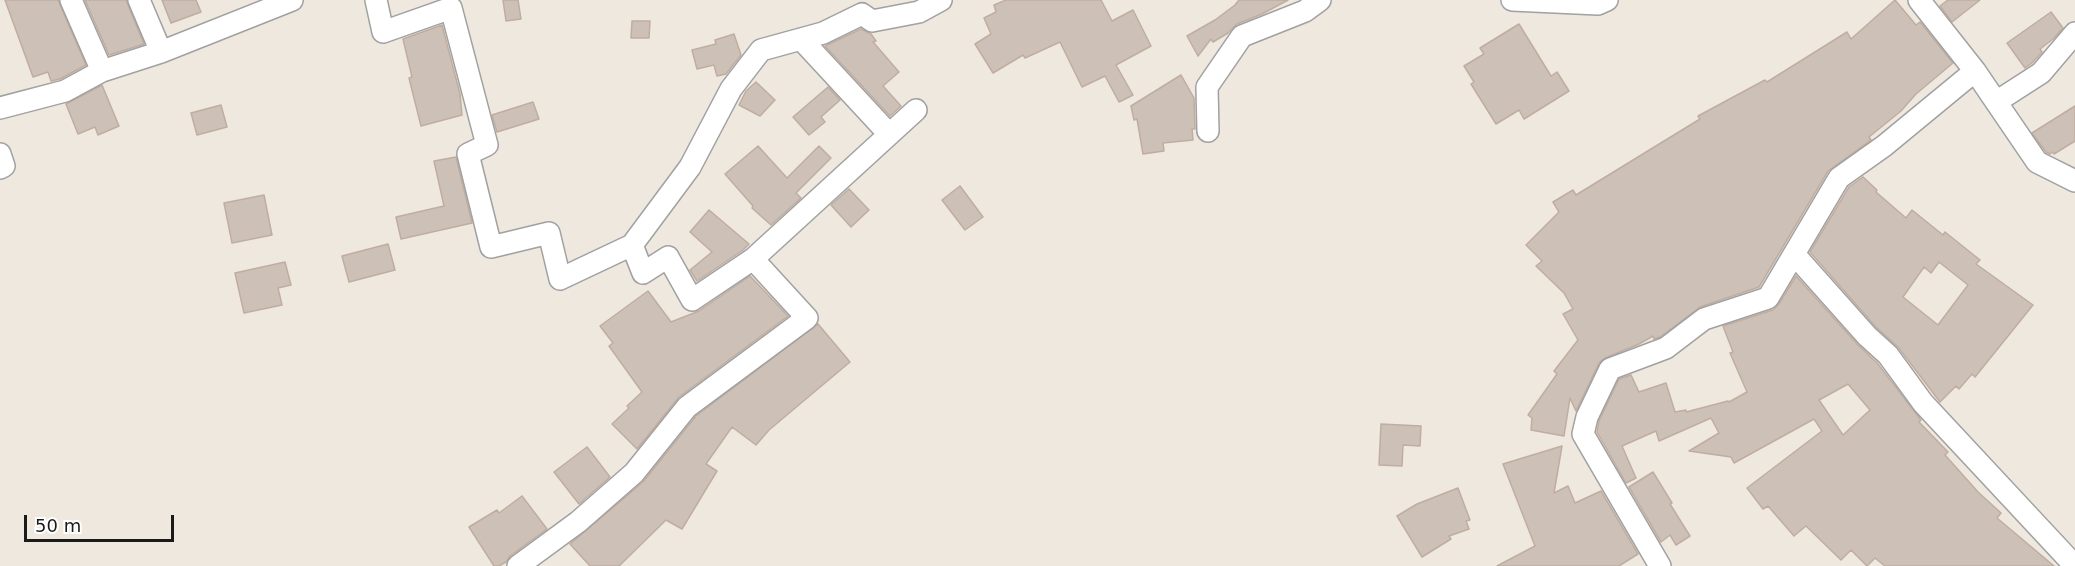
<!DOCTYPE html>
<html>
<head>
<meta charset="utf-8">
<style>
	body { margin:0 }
	#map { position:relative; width:2075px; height:566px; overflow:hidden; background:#eee8de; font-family:"DejaVu Sans",sans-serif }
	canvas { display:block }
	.scale { position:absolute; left:24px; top:515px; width:150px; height:27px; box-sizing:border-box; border:3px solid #1a1a1a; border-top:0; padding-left:8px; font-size:18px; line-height:21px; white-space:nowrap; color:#1a1a1a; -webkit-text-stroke:4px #fff; paint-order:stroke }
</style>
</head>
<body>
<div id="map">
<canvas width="2075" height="566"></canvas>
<div class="scale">50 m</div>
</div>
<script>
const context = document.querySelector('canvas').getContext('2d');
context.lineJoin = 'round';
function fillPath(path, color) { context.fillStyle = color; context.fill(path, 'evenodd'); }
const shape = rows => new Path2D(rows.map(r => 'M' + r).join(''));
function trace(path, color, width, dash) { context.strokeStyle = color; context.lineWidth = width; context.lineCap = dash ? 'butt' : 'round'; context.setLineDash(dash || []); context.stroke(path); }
const building = shape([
	[5,0,58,0,86,65,60,79,51,81,48,72,33,77,5,0],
	[85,0,126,0,144,44,109,55,85,0],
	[162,0,196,0,201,12,171,23,162,0],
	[503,0,518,0,521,19,506,21,503,0],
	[1006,0,1101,0,1112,21,1133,10,1151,46,1116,65,1133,95,1119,102,1105,76,1082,87,1060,42,1025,58,1023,55,993,73,975,44,991,34,984,18,996,12,994,5,1006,0],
	[1239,0,1288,0,1262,14,1237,24,1228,33,1213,42,1211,39,1198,56,1187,36,1215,20,1235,5,1239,0],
	[1895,0,1916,25,1920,22,1953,63,1916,94,1901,111,1869,137,1871,140,1828,171,1759,287,1700,307,1660,337,1654,339,1653,336,1639,344,1605,358,1599,363,1576,411,1570,398,1564,436,1531,430,1532,418,1528,415,1557,374,1554,371,1578,340,1563,314,1573,309,1564,293,1536,266,1542,261,1526,245,1559,212,1553,202,1573,190,1576,195,1700,119,1698,116,1765,80,1767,82,1847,32,1851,39,1895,0],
	[1948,0,1980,0,1952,22,1940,6,1948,0],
	[2051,12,2063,28,2053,39,2040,49,2042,52,2032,63,2025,68,2007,43,2051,12],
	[632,21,650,21,649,38,631,38,632,21],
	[1519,24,1551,76,1557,72,1569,91,1524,119,1519,110,1496,124,1471,84,1474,82,1464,66,1484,54,1480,48,1519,24],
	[442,25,460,94,462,115,421,126,409,78,412,77,403,39,442,25],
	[861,29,871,34,876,41,873,42,899,72,883,86,901,106,890,116,825,46,861,29],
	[734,34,741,55,726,74,717,76,714,65,697,69,692,50,716,44,715,40,734,34],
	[1181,75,1194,98,1195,129,1192,129,1193,140,1163,143,1164,151,1143,154,1137,119,1134,120,1131,106,1181,75],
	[756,82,775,100,760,116,739,105,746,91,756,82],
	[102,85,119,126,98,135,95,127,78,134,66,104,102,85],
	[828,87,840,100,821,117,825,122,809,135,793,117,828,87],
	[533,102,539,119,497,132,492,115,533,102],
	[221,105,227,127,197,135,191,113,221,105],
	[2075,106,2075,141,2054,154,2053,152,2050,154,2046,152,2032,133,2075,106],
	[758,146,787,178,819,146,831,158,796,193,801,198,771,225,752,208,753,206,725,174,758,146],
	[456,157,472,223,401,239,396,217,444,206,434,161,456,157],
	[1863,177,1877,190,1876,192,1906,218,1912,210,1943,235,1945,232,1980,260,1976,264,2033,305,1975,377,1972,374,1959,389,1956,386,1940,402,1898,347,1876,327,1810,252,1849,187,1863,177],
	[1939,262,1968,285,1938,325,1903,297,1924,267,1931,273,1939,262],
	[960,186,983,217,965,230,942,200,960,186],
	[849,189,869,210,851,227,831,205,849,189],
	[264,195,272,235,232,243,224,203,264,195],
	[709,210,749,244,743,250,697,281,690,270,712,252,690,232,709,210],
	[388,244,395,270,349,282,342,256,388,244],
	[285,262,291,285,278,288,282,305,244,313,235,273,285,262],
	[750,276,788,316,679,397,637,449,612,424,629,408,627,406,642,392,609,346,613,343,600,326,648,291,671,322,699,311,750,276],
	[1796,276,1858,345,1878,364,1921,420,1919,422,1948,452,1945,455,1978,492,2001,513,1997,518,2054,566,1885,566,1875,558,1867,566,1851,550,1841,560,1806,526,1794,536,1768,506,1763,509,1747,488,1822,431,1814,419,1734,463,1731,457,1689,451,1719,433,1711,418,1659,441,1656,431,1622,446,1636,478,1626,483,1597,432,1599,421,1619,379,1631,375,1639,392,1666,383,1675,412,1686,410,1686,412,1728,401,1729,402,1747,392,1730,353,1733,352,1723,326,1773,310,1779,304,1796,276],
	[1848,384,1870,410,1843,435,1819,400,1848,384],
	[818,324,850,362,769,430,756,445,732,427,706,464,717,471,682,529,666,520,619,566,590,566,570,544,643,482,696,416,818,324],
	[1381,424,1421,426,1420,446,1403,445,1402,466,1379,465,1381,424],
	[1562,446,1554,493,1568,486,1575,503,1601,491,1638,554,1619,566,1497,566,1535,546,1503,464,1562,446],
	[587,447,610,477,579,504,554,472,587,447],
	[1653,472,1672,503,1670,504,1690,536,1676,545,1670,535,1661,542,1629,487,1653,472],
	[1458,488,1470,520,1466,521,1469,529,1449,536,1451,539,1422,557,1397,516,1417,504,1458,488],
	[522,496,547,529,510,556,506,562,499,566,494,566,469,527,497,510,499,513,522,496]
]);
fillPath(building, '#cdc1b7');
trace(building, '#c0ada0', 1.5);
const street = shape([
	[71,0,102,71],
	[139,0,161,52],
	[376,0,383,32,451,8,487,145,468,154,491,247,549,233,560,279,632,245,643,273,668,257,692,300,753,259,916,110],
	[1512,0,1598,4,1607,0],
	[1919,0,1975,71,2037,162,2075,181],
	[801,39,889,134],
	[1996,102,2041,73,2075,33],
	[0,108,65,91,102,71,161,52,292,0],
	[1208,131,1207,87,1242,36,1305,11,1320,0],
	[0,154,4,166,0,168],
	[632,245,690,167,731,89,761,50,823,33,862,14,872,21,919,12,941,0],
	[1794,254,1867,336,1888,355,1923,403,2075,566],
	[518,566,578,522,634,473,687,407,807,318,753,259],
	[1660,566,1583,434,1587,417,1610,369,1666,348,1704,319,1768,298,1839,178,1884,146,1975,71]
]);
trace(street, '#a1a1a1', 24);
trace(street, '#fff', 21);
</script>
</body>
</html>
